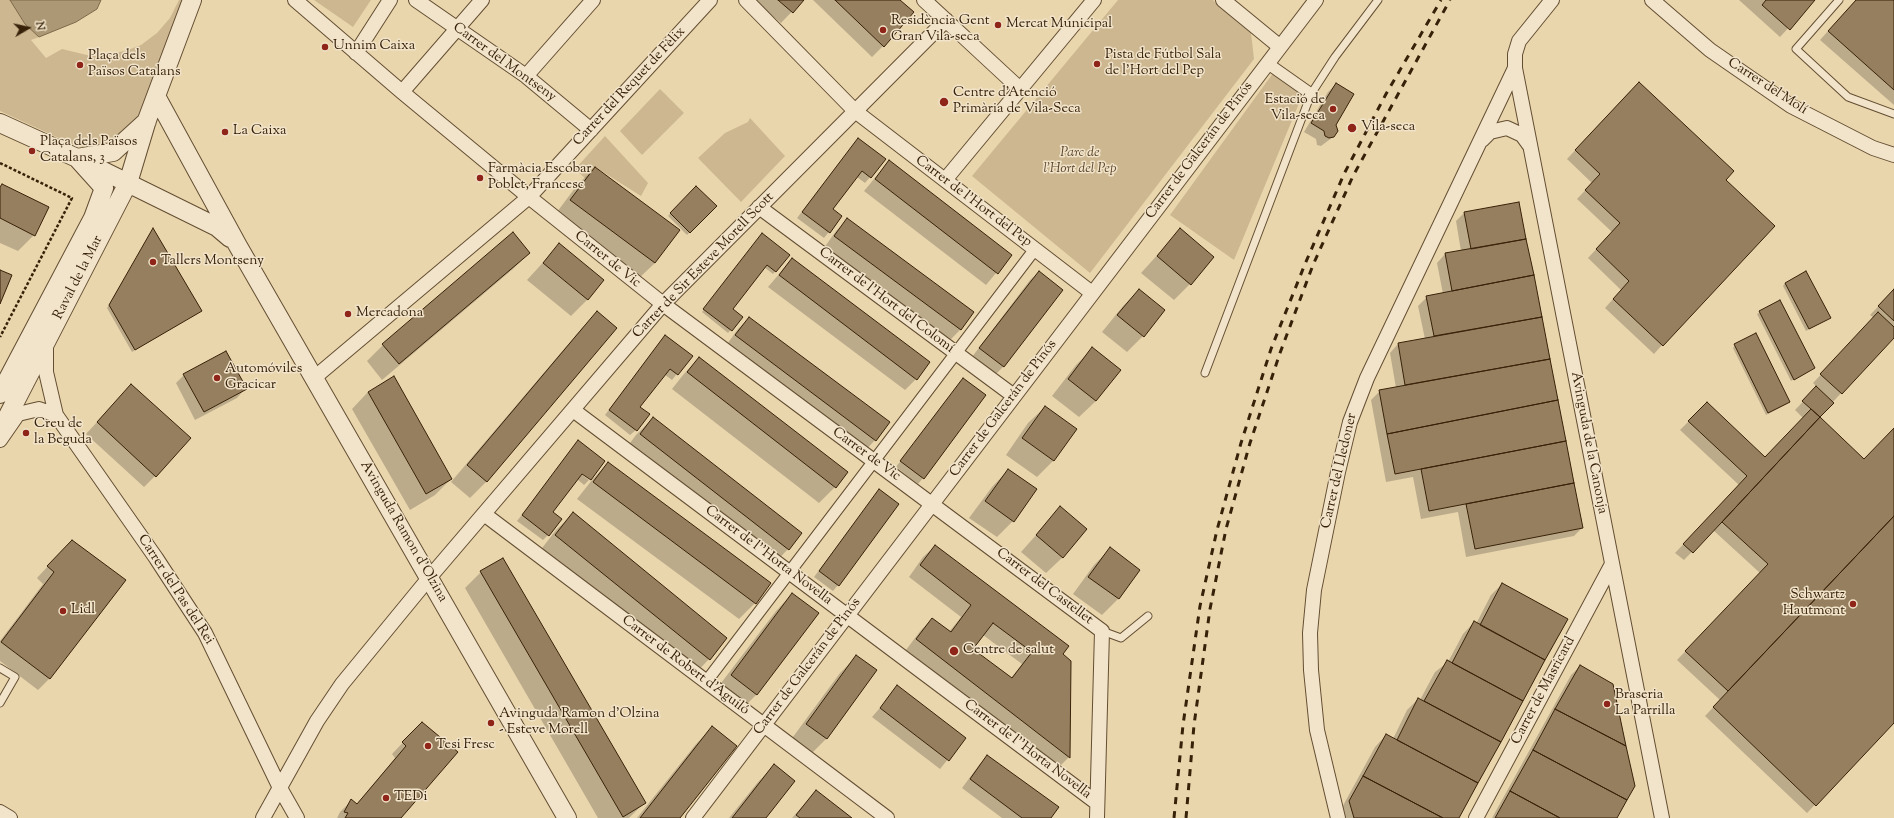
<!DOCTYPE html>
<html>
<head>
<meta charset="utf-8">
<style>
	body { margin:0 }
	#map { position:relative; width:1894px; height:818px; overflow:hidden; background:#ead6ad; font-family:"Sorts Mill Goudy",serif }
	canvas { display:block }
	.north { position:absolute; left:8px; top:8px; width:40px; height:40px; -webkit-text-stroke:3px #f1e4ca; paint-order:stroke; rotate:81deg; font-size:11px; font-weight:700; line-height:16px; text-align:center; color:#382109 }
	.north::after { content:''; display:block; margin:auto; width:14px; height:18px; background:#382109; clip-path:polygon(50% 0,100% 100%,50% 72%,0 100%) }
</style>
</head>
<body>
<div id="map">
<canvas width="1894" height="818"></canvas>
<div class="north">N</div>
</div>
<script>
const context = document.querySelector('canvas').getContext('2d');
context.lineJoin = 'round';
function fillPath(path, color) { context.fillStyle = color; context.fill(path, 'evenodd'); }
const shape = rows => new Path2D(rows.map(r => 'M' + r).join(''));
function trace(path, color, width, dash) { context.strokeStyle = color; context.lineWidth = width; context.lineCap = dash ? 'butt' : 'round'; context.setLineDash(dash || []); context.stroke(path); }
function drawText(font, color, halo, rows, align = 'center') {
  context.font = font + ' "Sorts Mill Goudy",serif'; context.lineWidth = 3; context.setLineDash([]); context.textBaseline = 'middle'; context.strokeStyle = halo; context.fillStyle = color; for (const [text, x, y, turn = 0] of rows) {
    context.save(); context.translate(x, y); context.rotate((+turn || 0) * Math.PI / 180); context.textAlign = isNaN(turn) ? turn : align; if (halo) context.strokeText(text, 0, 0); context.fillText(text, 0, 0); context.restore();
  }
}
fillPath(shape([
	[0,0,10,0,25,24,39,37,31,40,46,58,62,49,91,56,103,56,128,50,141,45,157,33,170,18,179,0,186,0,138,121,111,145,89,148,74,145,0,111],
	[314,0,371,0,353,27],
	[1118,0,1213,0,1251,33,1254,59,1090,273,972,176],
	[1276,69,1305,89,1234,260,1170,215],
	[660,89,684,113,642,155,620,131],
	[750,118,785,156,741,202,698,158,725,133,748,122],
	[605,136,648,183,641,196,595,167,586,179,575,169]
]), '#ccb791');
const water = shape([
	[10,0,101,0,97,9,76,22,39,37,25,24,10,0]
]);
fillPath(water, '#ad9875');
trace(water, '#7e684a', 1);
fillPath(shape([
	[757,0,803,0,781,23,756,2],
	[813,0,898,0,883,46,872,57],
	[1739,0,1814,0,1780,37],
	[1856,0,1894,0,1894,105,1820,40],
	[1336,84,1333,137,1321,146,1317,145,1316,139,1304,132,1328,92],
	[1630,91,1725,180,1662,345,1654,354,1605,308,1621,290,1588,258,1612,232,1577,199,1592,183,1567,159],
	[853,145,870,177,865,183,857,177,832,210,841,217,824,238,797,218],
	[889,161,1011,255,986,285,864,191],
	[595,168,655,263,638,279,554,216,578,184],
	[2,185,34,235,18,251,0,243,0,187],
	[696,187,716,206,687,235,668,216],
	[1518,203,1582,528,1574,536,1466,557,1458,512,1421,519,1413,477,1386,482,1371,400,1380,391,1396,388,1390,353,1398,344,1425,339,1418,306,1427,297,1443,294,1437,263,1445,254,1461,251,1456,221,1464,213],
	[848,220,973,312,960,330,949,341,824,248,836,231],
	[153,229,201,311,132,352,107,308],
	[1180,230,1190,284,1174,300,1141,273],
	[760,237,788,255,773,274,764,267,732,309,742,317,728,333,702,312],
	[559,245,588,299,571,316,527,280],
	[529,253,513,269,382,380,367,361,383,345],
	[792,259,916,379,905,390,768,287],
	[1039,272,1062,290,1003,367,995,375,972,357,1030,280],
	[1785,283,1829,318,1806,331,1783,286],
	[1139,290,1143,336,1127,352,1102,332,1123,306],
	[1894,290,1894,336,1818,418,1864,460,1894,430,1894,722,1807,813,1705,716,1720,700,1677,660,1760,573,1713,530,1684,560,1675,553,1739,485,1680,430,1707,403,1764,458,1803,418,1795,410,1817,387,1813,383,1874,318,1870,315],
	[1780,301,1814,368,1791,381,1757,314],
	[597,312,616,328,486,482,470,498,451,482,581,329],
	[749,318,888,422,875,440,864,452,725,347,738,329],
	[660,342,691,356,672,380,664,374,639,407,636,430,630,435,605,415],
	[1735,345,1789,402,1787,404,1766,415,1733,348],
	[1092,349,1096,401,1079,417,1052,396,1076,365],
	[699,358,835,487,819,503,672,389,683,375],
	[184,375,245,389,237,398,195,420,176,383],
	[963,379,923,478,918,484,896,467],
	[368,392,451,479,435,495,410,510,352,409],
	[120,397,155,476,144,487,86,434],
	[1045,407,1076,429,1053,461,1037,477,1006,455,1028,423],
	[653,418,788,549,772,566,624,451,636,435],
	[578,442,577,471,589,480,584,485,577,479,552,512,548,535,543,540,517,521],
	[608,463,755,603,739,619,577,499,592,480],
	[1008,470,1013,521,997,537,969,518,992,487],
	[879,490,838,585,833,591,814,577],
	[1060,508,1063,557,1046,573,1021,552],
	[573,514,726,638,709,659,693,676,539,552,556,530],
	[935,546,1070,661,1069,757,1058,768,906,650,921,630,932,619,949,632,961,617,909,577,923,557],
	[983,635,1022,664,1011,678,972,649],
	[1110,549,1139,570,1118,599,1102,615,1073,594,1094,565],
	[60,553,125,580,49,679,38,690,0,661,0,641,43,584,37,578],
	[481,572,644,803,629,818,598,818,465,588],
	[1502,584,1567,619,1458,818,1340,818,1339,813,1375,747,1386,735,1393,739,1407,710,1418,699,1420,700,1435,672,1448,662,1463,634,1474,622,1476,624,1491,595],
	[792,594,757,694,740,711,715,691,776,611],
	[856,657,875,671,826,739,810,755,790,741,840,673],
	[1580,666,1616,818,1492,818,1571,675],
	[898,687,965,738,940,769,872,717],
	[712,728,679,818,637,818,696,744],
	[410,735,400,818,337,818,340,812,351,801,356,805,395,758,392,754],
	[987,756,1049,818,1002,818,962,788,979,765],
	[774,766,764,818,729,818,758,782],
	[816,791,851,818,792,818]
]), '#0003');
const building = shape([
	[778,0,804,0,793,13,778,0],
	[835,0,900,0,914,12,884,47,835,0],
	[1766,0,1815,0,1790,30,1762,5,1766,0],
	[1856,0,1894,0,1894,90,1828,31,1856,0],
	[1639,82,1734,171,1726,180,1775,226,1663,346,1613,299,1629,281,1596,249,1620,223,1585,190,1600,174,1575,150,1639,82],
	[1336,83,1354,94,1336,125,1338,131,1334,137,1329,138,1325,136,1324,131,1311,123,1336,83],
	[858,138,886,159,871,178,862,171,833,209,842,216,830,233,802,212,858,138],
	[889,160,1012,255,998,274,875,179,889,160],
	[595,167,680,230,655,263,570,200,595,167],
	[2,184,49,207,35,236,0,218,0,187,2,184],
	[696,186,717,206,690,233,670,213,696,186],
	[1519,202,1526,239,1471,249,1464,212,1519,202],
	[847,218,974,312,961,330,834,236,847,218],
	[153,228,202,311,135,350,109,305,153,228],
	[1180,228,1214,257,1191,285,1157,256,1180,228],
	[513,232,530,253,399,364,382,344,513,232],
	[762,233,790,255,776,272,767,265,733,309,743,317,732,331,703,309,762,233],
	[1526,239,1534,275,1452,291,1445,253,1526,239],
	[559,243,604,280,588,300,543,263,559,243],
	[792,258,930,362,917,380,779,275,792,258],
	[0,270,12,275,0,304,0,270],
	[1039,271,1063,290,1004,367,979,348,1039,271],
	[1806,271,1831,318,1809,329,1785,283,1806,271],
	[1534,275,1542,317,1434,336,1426,296,1534,275],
	[1139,289,1165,310,1144,337,1117,315,1139,289],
	[1894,289,1894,321,1878,306,1894,289],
	[1780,300,1815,368,1794,380,1759,311,1780,300],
	[597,311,617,328,487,482,467,465,597,311],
	[1878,312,1894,327,1894,338,1842,394,1820,374,1878,312],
	[749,317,890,422,876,441,735,335,749,317],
	[1542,317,1550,359,1405,385,1398,343,1542,317],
	[1756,333,1790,402,1768,413,1734,344,1756,333],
	[665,335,693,356,678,375,670,369,640,407,650,414,637,431,609,410,665,335],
	[1092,347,1121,370,1096,401,1068,379,1092,347],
	[226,351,247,389,204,412,183,374,226,351],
	[699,357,848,472,836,488,687,372,699,357],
	[1550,359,1558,400,1387,434,1379,390,1550,359],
	[394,376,452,479,426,494,368,392,394,376],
	[963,378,986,395,924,479,900,461,963,378],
	[131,384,191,438,156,477,97,422,131,384],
	[1816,386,1834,403,1820,417,1802,401,1816,386],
	[1558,400,1566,441,1395,474,1387,434,1558,400],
	[1707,402,1765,457,1811,409,1820,417,1693,553,1683,544,1747,476,1688,421,1707,402],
	[1045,406,1077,429,1054,461,1022,438,1045,406],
	[653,417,802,533,789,550,640,434,653,417],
	[1820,417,1864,459,1894,428,1894,516,1728,691,1685,651,1768,564,1722,522,1820,417],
	[578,440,605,461,591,480,582,474,553,512,562,519,549,536,522,515,578,440],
	[1566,441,1574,483,1429,511,1421,469,1566,441],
	[608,462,771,583,756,604,593,482,608,462],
	[1008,469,1037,489,1014,522,985,501,1008,469],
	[1574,483,1583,528,1475,549,1466,504,1574,483],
	[879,489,899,504,839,586,819,571,879,489],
	[1060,506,1087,529,1063,558,1036,535,1060,506],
	[573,512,727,638,710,660,555,535,573,512],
	[1894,516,1894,723,1816,806,1713,707,1894,516],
	[72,540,126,580,50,679,1,642,54,572,47,566,72,540],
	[935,545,1069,646,1063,654,1071,661,1070,758,916,639,932,618,951,632,971,605,920,565,935,545],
	[993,623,1032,652,1012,678,973,649,993,623],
	[1110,547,1140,570,1119,599,1088,577,1110,547],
	[503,558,646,803,623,817,480,571,503,558],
	[1502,583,1568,619,1545,660,1480,625,1502,583],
	[792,593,819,613,757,695,731,675,792,593],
	[1474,621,1545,660,1523,701,1452,663,1474,621],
	[856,655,877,670,827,739,806,724,856,655],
	[1447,660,1523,701,1501,742,1424,701,1447,660],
	[1580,665,1613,684,1626,746,1555,709,1580,665],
	[897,685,966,738,949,761,880,708,897,685],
	[1418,698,1501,742,1478,783,1397,740,1418,698],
	[1555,709,1626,746,1635,786,1627,800,1533,750,1555,709],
	[422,722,458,752,401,818,345,818,348,813,344,812,351,799,357,804,406,746,402,742,422,722],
	[712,726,737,746,680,818,640,818,712,726],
	[1386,734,1478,783,1459,818,1443,818,1363,776,1386,734],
	[1533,750,1627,800,1617,818,1560,818,1510,791,1533,750],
	[987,755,1059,807,1051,818,1022,818,970,779,987,755],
	[774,764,795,781,766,818,732,818,774,764],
	[1363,776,1443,818,1354,818,1349,801,1363,776],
	[816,790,852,818,800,818,796,815,816,790],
	[1510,791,1560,818,1495,818,1510,791]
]);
fillPath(building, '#957f5e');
trace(building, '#382109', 1);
const service = shape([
	[1839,0,1796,49,1848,97,1894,114],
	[1205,373,1311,94,1335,57,1378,0],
	[1102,631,1121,638,1148,616],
	[0,668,15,677,0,703]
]);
const pedestrian = shape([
	[1267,63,1311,94],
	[706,682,1035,249]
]);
const minor = shape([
	[295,0,402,92,529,197,663,304,1102,631,1097,818],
	[416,0,526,76,591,130],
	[746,0,855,111,1092,293],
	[924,0,1020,89],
	[1223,0,1279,46],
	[1552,0,1519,41,1515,54,1515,68,1662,818],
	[1652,0,1710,50,1791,106,1873,148,1894,155],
	[356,53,390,0],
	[526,76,593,0],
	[402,92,482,0],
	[1482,140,1490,132,1507,128,1522,135,1530,146],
	[945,180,1094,0],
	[759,207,1014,396],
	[46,343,46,372,56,415,156,558,205,633,280,788,297,818],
	[314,378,529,197,710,0],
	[573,410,1097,803],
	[0,440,18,414,39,409,56,415],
	[484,514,887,818],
	[0,812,10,818],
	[263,818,317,721,342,684,429,578,663,304,946,20],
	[693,818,1316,0],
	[1338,818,1317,730,1311,670,1310,633,1314,590,1338,472,1350,422,1367,378,1515,68],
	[1476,818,1612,564]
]);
const tertiary = shape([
	[156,96,238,246,567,818],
	[0,123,77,158,217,227,230,238],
	[77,158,113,152,147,121],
	[0,394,93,218,104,188,77,158],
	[0,431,128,183,147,120,192,0]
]);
trace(service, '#644e32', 9);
trace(pedestrian, '#644e32', 13);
trace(minor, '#644e32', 16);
trace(tertiary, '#644e32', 20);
trace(shape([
	[0,163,72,198,0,337]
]), '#382109', 2.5, [3, 2]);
trace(service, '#f1e4ca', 7);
trace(pedestrian, '#f1e4ca', 11);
trace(minor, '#f1e4ca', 14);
trace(tertiary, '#f1e4ca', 18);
trace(shape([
	[1174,818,1183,725,1200,606,1217,530,1241,443,1271,349,1305,264,1344,174,1386,94,1441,0],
	[1186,818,1194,725,1210,609,1226,529,1250,443,1280,353,1313,265,1353,176,1450,0]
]), '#382109', 3, [7, 7]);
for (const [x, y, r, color] of [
	[998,25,4,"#8f2418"],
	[883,30,4,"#8f2418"],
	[325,47,4,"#8f2418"],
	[1097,64,4,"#8f2418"],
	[80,65,4,"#8f2418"],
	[944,102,5,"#8f2418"],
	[1333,109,4,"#8f2418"],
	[1352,128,5,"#8f2418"],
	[225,132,4,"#8f2418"],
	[32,151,4,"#8f2418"],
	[480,178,4,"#8f2418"],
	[153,262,4,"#8f2418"],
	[348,314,4,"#8f2418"],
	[217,378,4,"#8f2418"],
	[26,433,4,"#8f2418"],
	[1853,604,4,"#8f2418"],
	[63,611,4,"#8f2418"],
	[954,651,5,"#8f2418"],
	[1607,704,4,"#8f2418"],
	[491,723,4,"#8f2418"],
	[428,746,4,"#8f2418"],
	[386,798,4,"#8f2418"]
]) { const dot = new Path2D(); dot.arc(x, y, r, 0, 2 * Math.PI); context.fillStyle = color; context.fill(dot); trace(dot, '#f1e4ca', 1.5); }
drawText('14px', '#382109', '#f1e4ca', [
	["Residència Gent",891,22],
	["Gran Vila-seca",891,38],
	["Mercat Municipal",1006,25],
	["Unnim Caixa",333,47],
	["Pista de Fútbol Sala",1105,56],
	["de l'Hort del Pep",1105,72],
	["Plaça dels",88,57],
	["Països Catalans",88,73],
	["Centre d'Atenció",953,94],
	["Primària de Vila-Seca",953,110],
	["Estació de",1325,101,"right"],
	["Vila-seca",1325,117,"right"],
	["Vila-seca",1361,128],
	["La Caixa",233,132],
	["Plaça dels Països",40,143],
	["Catalans, 3",40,159],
	["Farmàcia Escobar",488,170],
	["Poblet, Francesc",488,186],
	["Tallers Montseny",161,262],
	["Mercadona",356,314],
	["Automóviles",225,370],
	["Gracicar",225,386],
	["Creu de",34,425],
	["la Beguda",34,441],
	["Schwartz",1845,596,"right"],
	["Hautmont",1845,612,"right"],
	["Lidl",71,611],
	["Centre de salut",963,651],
	["Braseria",1615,696],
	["La Parrilla",1615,712],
	["Avinguda Ramon d'Olzina",499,715],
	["- Esteve Morell",499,731],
	["Tesi Fresc",436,746],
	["TEDi",394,798]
], 'left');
drawText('14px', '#382109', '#f1e4ca', [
	["Carrer del Montseny",504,63,36],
	["Carrer del Requet de Fèlix",630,87,-47],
	["Carrer del Molí",1767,87,33],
	["Carrer de Galcerán de Pinós",1200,151,-53],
	["Carrer de l'Hort del Pep",973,202,37],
	["Carrer de Vic",607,260,39],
	["Carrer de Sir Esteve Morell Scott",704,266,-46],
	["Raval de la Mar",79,278,-63],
	["Carrer de l'Hort del Colomí",886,301,37],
	["Carrer de Galcerán de Pinós",1004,409,-53],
	["Avinguda de la Canonja",1588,443,79],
	["Carrer de Vic",866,455,36],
	["Carrer del Lledoner",1340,471,-77],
	["Avinguda Ramon d'Olzina",403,532,60],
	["Carrer de l''Horta Novella",768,556,37],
	["Carrer del Castellet",1044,587,37],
	["Carrer del Pas del Rei",175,590,57],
	["Carrer de Robert d'Aguiló",685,666,37],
	["Carrer de Galcerán de Pinós",808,667,-53],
	["Carrer de Masricard",1544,691,-62],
	["Carrer de l''Horta Novella",1027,750,37]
]);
drawText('italic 14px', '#5d462b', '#f1e4ca', [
	["Parc de",1080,154],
	["l'Hort del Pep",1080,170]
]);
</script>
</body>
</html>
